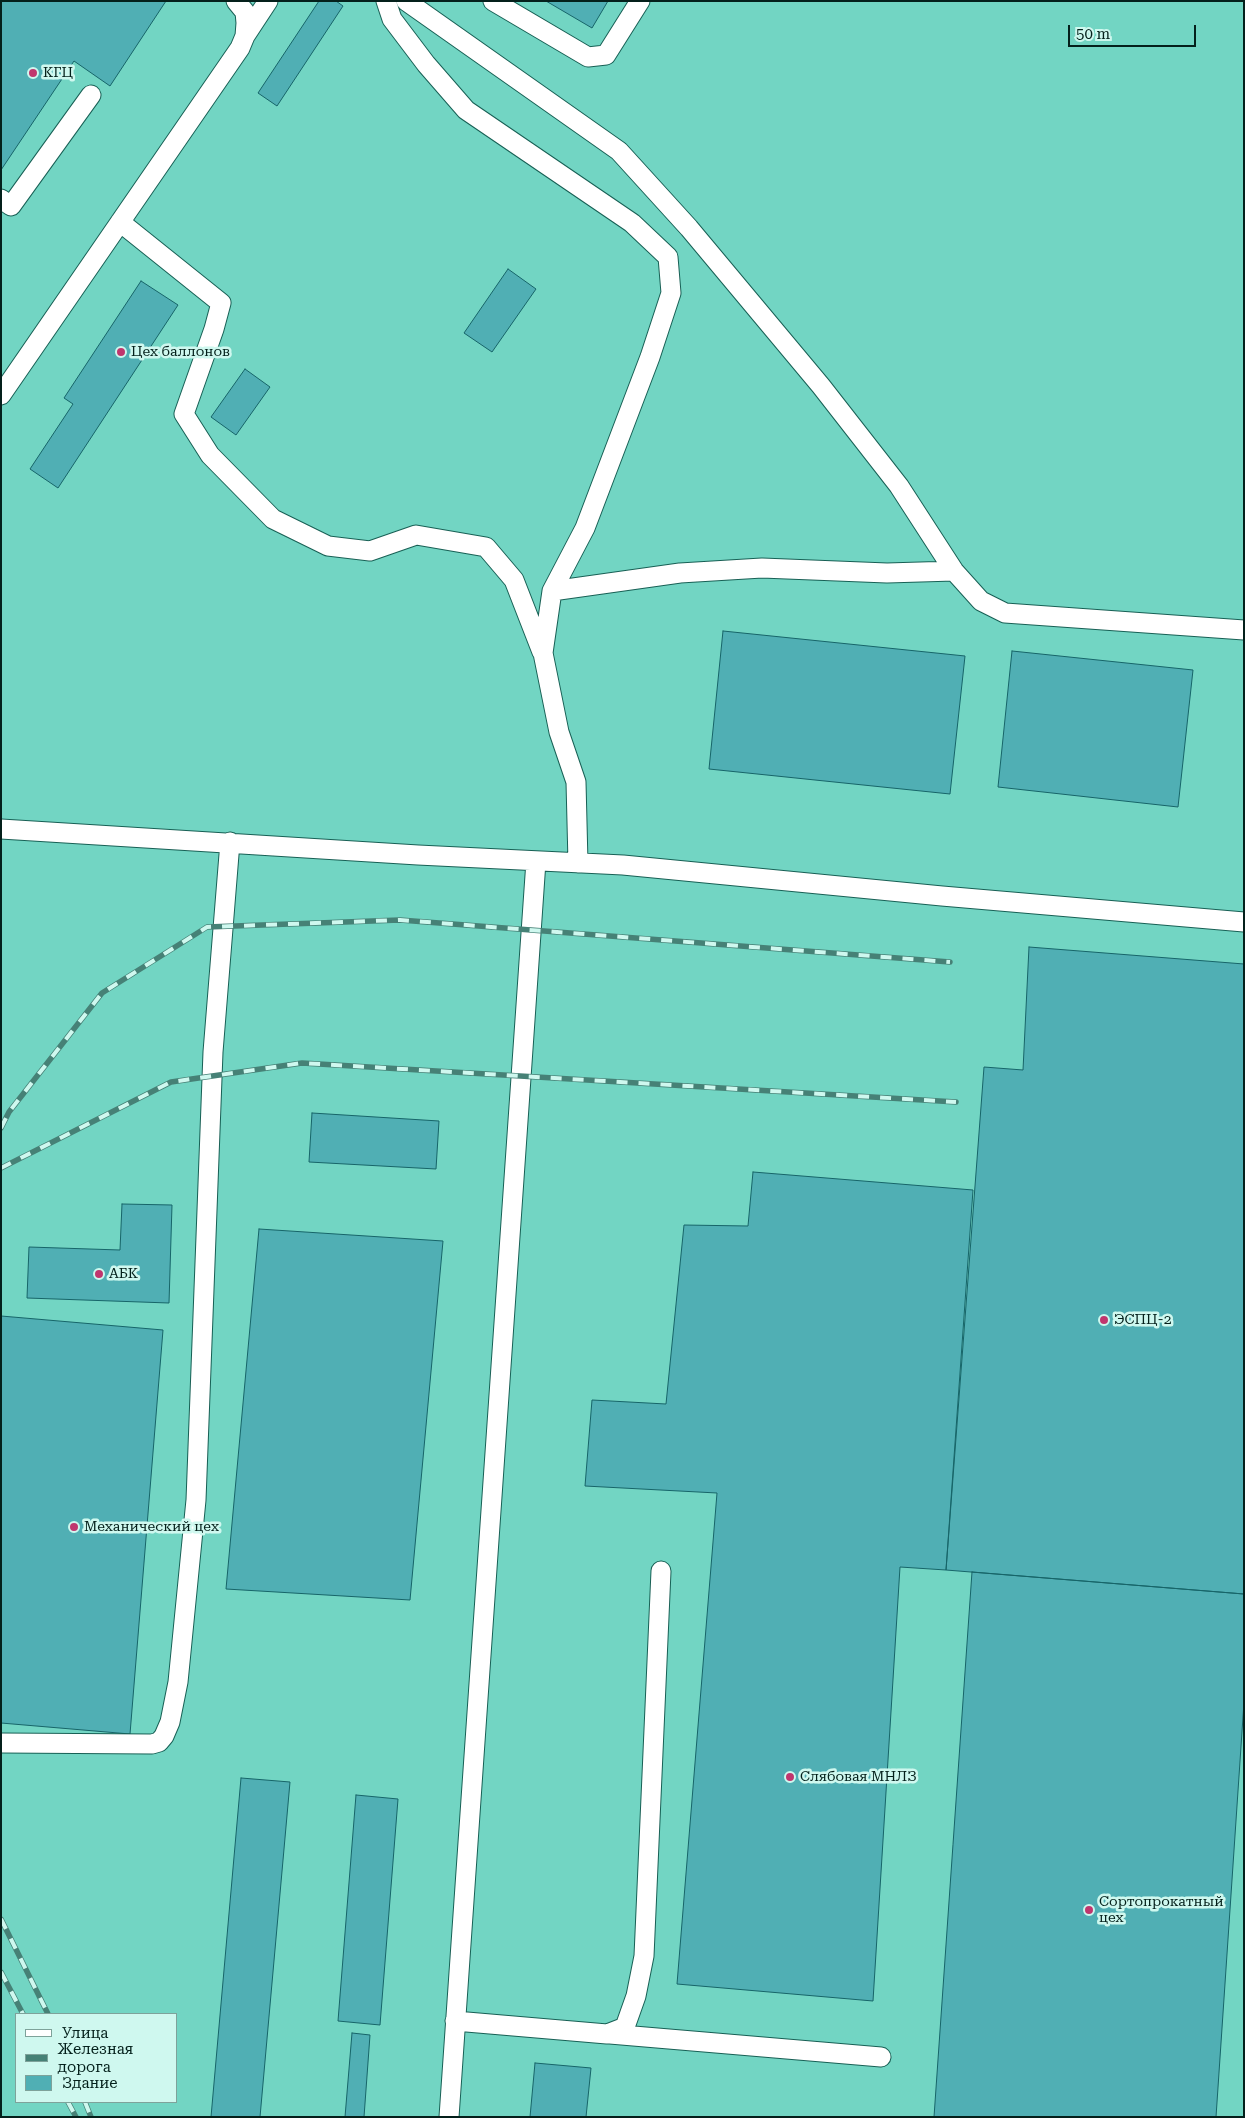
<!DOCTYPE html>
<html>
<head>
<meta charset="utf-8">
<style>
	body { margin:0 }
	#map { position:relative; width:1245px; height:2118px; overflow:hidden; background:#88e1d0; font-family:"Roboto Serif",serif }
	canvas { display:block }
	.frame { position:absolute; inset:0; border:2px solid #04201b; pointer-events:none }
	.legend { position:absolute; left:15px; top:2013px; width:162px; height:90px; box-sizing:border-box; background:#cff8ef; border:1px solid #7ea29a; margin:0; padding:6px 9px; list-style:none; font-size:15px; color:#04201b }
	.legend li { display:flex; align-items:center; gap:10px; height:25px }
	.legend b { width:25px; border:1px solid #7ea29a }
	.scale { position:absolute; left:1068px; top:25px; width:128px; height:22px; box-sizing:border-box; border:2px solid #04201b; border-top:0; padding-left:6px; font-size:15px; line-height:18px; white-space:nowrap; color:#04201b; -webkit-text-stroke:4px #cff8ef; paint-order:stroke }
</style>
</head>
<body>
<div id="map">
<canvas width="1245" height="2118"></canvas>
<div class="frame"></div>
<ul class="legend">
<li><b style="height:6px;background:#fff"></b>Улица</li>
<li><b style="height:6px;background:#468176"></b>Железная дорога</li>
<li><b style="height:14px;background:#50afb4"></b>Здание</li>
</ul>
<div class="scale">50 m</div>
</div>
<script>
const context = document.querySelector('canvas').getContext('2d');
context.lineJoin = 'round';
function fillPath(path, color) { context.fillStyle = color; context.fill(path, 'evenodd'); }
const shape = rows => new Path2D(rows.map(r => 'M' + r).join(''));
function trace(path, color, width, dash) { context.strokeStyle = color; context.lineWidth = width; context.lineCap = dash ? 'butt' : 'round'; context.setLineDash(dash || []); context.stroke(path); }
function drawText(font, color, halo, rows, align = 'center') {
  context.font = font + ' "Roboto Serif",serif'; context.lineWidth = 5; context.setLineDash([]); context.textBaseline = 'middle'; context.strokeStyle = halo; context.fillStyle = color; for (const [text, x, y, turn = 0] of rows) {
    context.save(); context.translate(x, y); context.rotate((+turn || 0) * Math.PI / 180); context.textAlign = isNaN(turn) ? turn : align; if (halo) context.strokeText(text, 0, 0); context.fillText(text, 0, 0); context.restore();
  }
}
fillPath(shape([
	[1,1,1244,1,1244,2117,1,2117],
	[16,2014,176,2014,176,2102,16,2102]
]), '#72d5c3');
const building = shape([
	[1,1,166,1,110,86,74,61,1,170,1,1],
	[319,1,336,1,343,6,277,106,258,93,319,1],
	[546,1,608,1,592,28,546,1],
	[508,269,536,289,492,352,464,333,508,269],
	[141,281,178,305,58,488,30,469,73,404,64,398,141,281],
	[245,369,270,387,236,435,211,417,245,369],
	[723,631,965,656,950,794,709,769,723,631],
	[1012,651,1193,670,1178,807,998,787,1012,651],
	[1029,947,1244,964,1244,1594,946,1570,984,1067,1023,1070,1029,947],
	[312,1113,439,1121,436,1169,309,1162,312,1113],
	[753,1172,973,1190,946,1570,900,1567,873,2001,677,1984,717,1493,585,1486,592,1400,666,1404,684,1225,748,1226,753,1172],
	[122,1204,172,1205,169,1303,27,1298,29,1247,120,1250,122,1204],
	[259,1229,443,1241,410,1600,226,1589,259,1229],
	[1,1316,163,1330,130,1734,1,1723,1,1316],
	[972,1572,1244,1594,1244,1702,1216,2117,934,2117,972,1572],
	[241,1778,290,1782,260,2117,211,2117,241,1778],
	[356,1795,398,1799,380,2025,338,2021,356,1795],
	[352,2033,370,2035,364,2117,345,2117,352,2033],
	[535,2063,591,2068,586,2117,530,2117,535,2063]
]);
fillPath(building, '#50afb4');
trace(building, '#176569', 1);
const minor = shape([
	[386,1,392,19,426,64,466,110,632,223,668,257,671,293,650,357,585,528,552,591,543,653,559,732,576,782,578,863],
	[406,1,619,151,689,228,821,386,899,486,954,571,981,601,1005,613,1244,630],
	[493,1,588,57,606,55,640,1],
	[245,36,268,1],
	[1,199,11,206,91,95],
	[120,222,221,303,214,329,184,414,210,455,273,519,328,546,370,551,416,535,486,547,514,580,542,652],
	[1,395,240,48,245,36,246,23,245,12,236,1],
	[552,591,680,573,762,568,887,573,954,571],
	[1,829,418,855,623,865,942,896,1244,922],
	[1,1743,152,1744,159,1742,164,1736,170,1722,178,1682,196,1500,213,1052,230,842],
	[455,2021,607,2034,625,2027,636,1996,644,1956,661,1571],
	[610,2034,881,2057],
	[449,2117,536,861]
]);
trace(minor, '#186055', 21);
trace(minor, '#fff', 19);
const rail = shape([
	[1,1128,9,1112,102,993,207,927,400,920,950,962],
	[1,1168,171,1082,302,1063,956,1102],
	[1,1919,48,2014],
	[1,1972,23,2014],
	[68,2102,76,2117],
	[85,2102,91,2117]
]);
trace(rail, '#468176', 5.5);
trace(rail, '#cff8ef', 4, [11]);
for (const [x, y, r, color] of [
	[33,73,5,"#c0366e"],
	[121,352,5,"#c0366e"],
	[99,1274,5,"#c0366e"],
	[1104,1320,5,"#c0366e"],
	[74,1527,5,"#c0366e"],
	[790,1777,5,"#c0366e"],
	[1089,1910,5,"#c0366e"]
]) { const dot = new Path2D(); dot.arc(x, y, r, 0, 2 * Math.PI); context.fillStyle = color; context.fill(dot); trace(dot, '#cff8ef', 2); }
drawText('14px', '#04201b', '#cff8ef', [
	["КГЦ",43,73],
	["Цех баллонов",131,352],
	["АБК",109,1274],
	["ЭСПЦ-2",1114,1320],
	["Механический цех",84,1527],
	["Слябовая МНЛЗ",800,1777],
	["Сортопрокатный",1099,1902],
	["цех",1099,1918]
], 'left');
</script>
</body>
</html>
